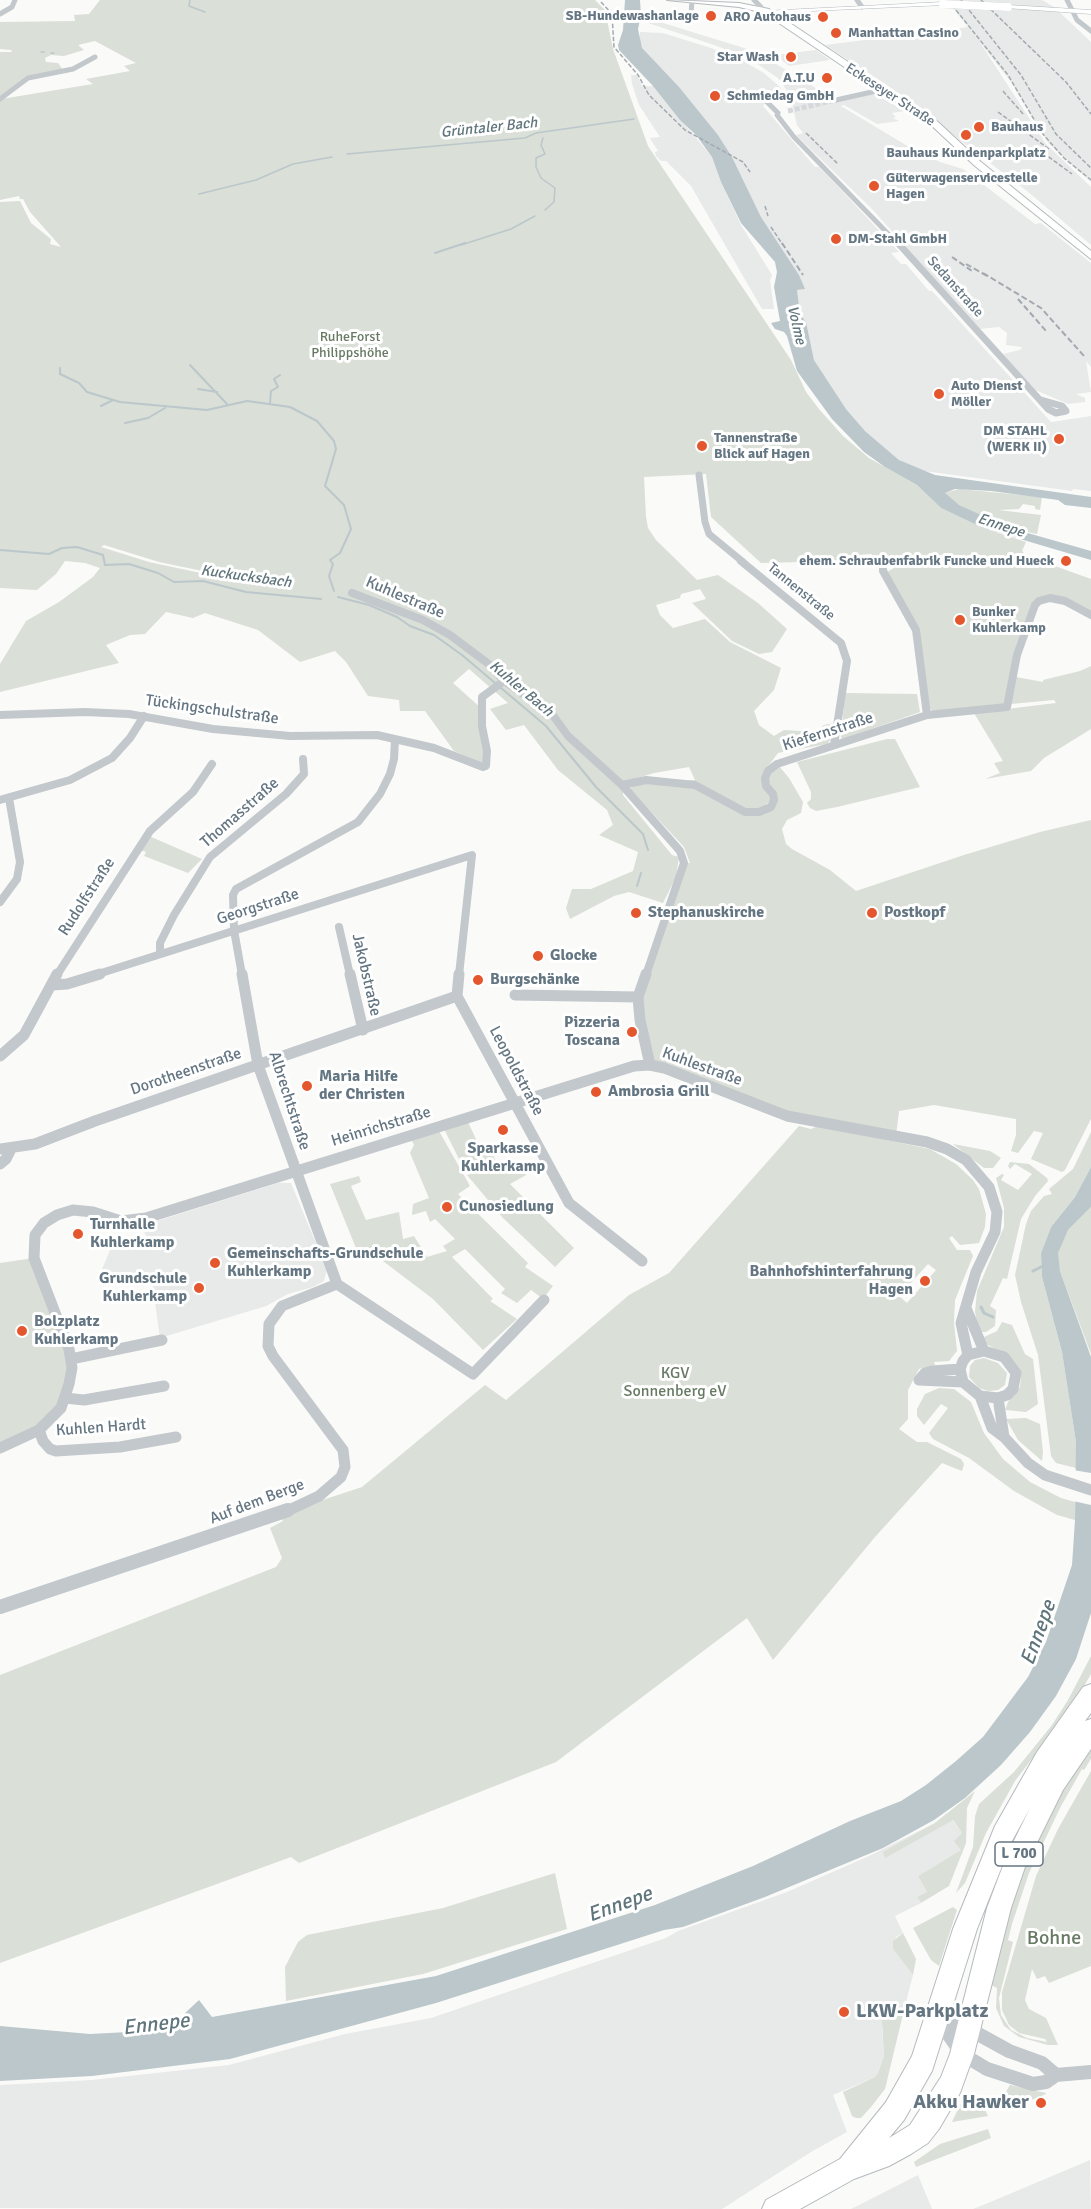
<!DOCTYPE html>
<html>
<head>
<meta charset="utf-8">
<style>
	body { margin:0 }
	canvas { display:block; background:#fafaf8 }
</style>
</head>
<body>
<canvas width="1091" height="2209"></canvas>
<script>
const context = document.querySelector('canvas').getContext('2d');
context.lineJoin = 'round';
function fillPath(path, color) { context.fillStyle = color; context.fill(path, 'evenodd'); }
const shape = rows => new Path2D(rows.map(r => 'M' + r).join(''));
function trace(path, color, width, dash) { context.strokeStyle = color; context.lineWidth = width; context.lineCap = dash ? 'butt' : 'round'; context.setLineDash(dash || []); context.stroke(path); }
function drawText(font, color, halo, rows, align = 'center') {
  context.font = font + ' Signika,sans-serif'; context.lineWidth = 6; context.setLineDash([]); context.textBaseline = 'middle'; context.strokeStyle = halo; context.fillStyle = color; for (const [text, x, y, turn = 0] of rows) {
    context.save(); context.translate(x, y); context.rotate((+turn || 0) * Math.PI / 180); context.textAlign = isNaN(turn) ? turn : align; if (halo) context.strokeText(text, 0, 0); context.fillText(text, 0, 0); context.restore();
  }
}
fillPath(shape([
	[941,0,1042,0,1054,7,1091,42,1091,182,1049,144,1011,82,979,41,1046,144,1091,187,1091,245,1027,191,887,85,825,45,968,27,948,2],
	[650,19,757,52,799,78,802,78,834,102,874,94,880,97,905,111,892,113,896,117,893,118,899,121,877,124,844,105,841,106,909,147,940,162,963,169,1035,224,1041,223,1091,263,1091,367,1086,361,1091,392,1076,394,1085,398,1085,402,1068,404,1033,389,1003,354,1020,350,1022,347,1006,345,1007,333,999,327,980,329,872,209,796,135,803,133,797,125,790,95,778,78,753,61,717,46,648,23],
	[640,32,663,33,714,49,730,63,743,61,764,73,780,87,786,101,765,103,763,106,815,167,819,167,830,178,899,252,891,253,901,264,906,264,929,291,932,291,1051,422,1091,416,1091,491,1073,489,1072,491,924,471,899,460,865,431,846,409,814,360,806,322,800,314,797,290,804,289,799,275,761,217,732,157,718,135,676,84,644,52,640,43],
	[816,50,830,60,789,66,775,55],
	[631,75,637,75,642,86,653,86,712,157,721,182,741,225,772,275,770,280,774,309,762,309,691,186,666,161,661,161,656,156,655,152,658,151,650,138,660,137,639,105,632,84],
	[278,1183,291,1183,327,1270,324,1281,313,1287,288,1294,266,1306,160,1338,152,1281,100,1274,113,1243,152,1247,141,1226],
	[947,1813,962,1833,961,1850,918,1876,927,1892,917,1897,921,1903,895,1916,903,1933,896,1937,893,1949,913,1975,904,2010,882,2026,884,2056,878,2073,875,2077,833,2095,847,2132,811,2152,722,2209,0,2208,0,2085,92,2080,229,2065,345,2034,431,2018,666,1938,678,1931,787,1892,869,1856,935,1823],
	[1090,2160,1091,2209,973,2209,1000,2198],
	[918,2175,932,2209,851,2209,863,2203]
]), '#e8e9e9');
fillPath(shape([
	[100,0,595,0,605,10,613,49,648,146,791,360,806,392,819,409,843,436,869,458,917,485,941,508,983,528,1026,542,1022,551,1027,556,1091,579,1091,612,1079,605,1035,600,1005,704,933,711,930,709,919,635,887,572,894,568,891,562,879,562,871,554,844,556,845,561,761,563,711,517,706,474,644,477,646,517,648,528,656,540,697,580,718,575,758,603,787,629,772,652,759,654,732,641,692,603,706,599,700,589,681,594,680,598,656,605,660,615,673,628,705,619,730,642,781,668,774,690,754,711,759,725,774,736,784,730,815,732,824,725,834,723,831,739,827,744,778,753,763,773,772,799,758,813,775,807,767,775,779,766,789,778,803,802,801,813,787,820,782,829,786,844,792,849,830,870,856,891,964,855,1040,832,1091,820,1091,1119,1065,1170,1062,1172,1031,1159,1043,1133,1034,1131,1018,1153,1011,1151,1016,1135,1016,1119,934,1105,899,1111,896,1136,821,1123,650,1065,638,997,684,863,690,863,684,847,629,788,645,783,695,780,689,767,654,773,624,782,623,795,672,855,679,857,676,877,663,903,629,892,614,896,570,919,566,908,572,889,591,889,633,871,638,852,599,835,613,825,607,810,558,770,524,725,506,730,490,709,508,703,469,669,453,683,481,708,486,753,482,763,454,751,425,711,400,711,399,700,368,696,346,662,335,651,300,662,258,630,205,613,193,618,166,612,145,634,130,635,106,645,119,663,0,692,0,664,26,621,59,602,93,577,100,568,85,563,65,561,56,574,37,590,0,588,0,202,20,201,31,223,51,239,50,244,61,247,30,212,23,199,20,199,19,196,0,200,0,52,12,52,11,50,0,49,0,22,75,21,74,15,89,14],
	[95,41,136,63,124,66,130,71,86,79,93,84,1,99,37,74,64,71,58,63,46,62,45,58,51,55,64,56,84,50,78,45],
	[104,545,159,562,241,579,210,575,149,562,101,547],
	[959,489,1042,497,1040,510,1035,509,1035,506,1023,504,1019,509,998,510,1041,515,1037,534,1017,530,966,509,950,500,945,493],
	[1091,666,1091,729,1044,758,1031,771,985,779,1000,773,994,763,1003,761,974,713,1056,703,1054,700,1011,704,1016,677,1043,682,1043,680,1080,671],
	[845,693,917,694,920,712,843,739,841,738],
	[887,739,895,739,920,787,837,807,816,811,810,808,807,803,811,799,811,792,797,762],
	[149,836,202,859,188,873,144,856,146,852,140,850],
	[468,1122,481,1150,490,1147,496,1163,478,1169,477,1165,464,1169,444,1129],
	[799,1126,811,1129,818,1126,930,1149,956,1164,973,1180,979,1189,986,1214,985,1227,979,1243,960,1245,952,1236,949,1238,957,1250,970,1250,973,1256,955,1300,954,1323,957,1351,949,1361,934,1362,935,1365,919,1369,908,1390,908,1419,899,1429,917,1442,927,1442,961,1459,964,1464,962,1471,942,1463,875,1537,773,1660,747,1618,556,1762,299,1863,291,1857,0,1963,0,1675,276,1567,282,1558,270,1528,283,1521,280,1514,362,1487,485,1385,506,1400,629,1295,669,1273],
	[928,1264,936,1270,907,1303,899,1296],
	[439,1131,470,1186,458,1194,528,1263,525,1267,553,1286,543,1299,531,1290,517,1303,501,1293,505,1289,465,1249,452,1257,493,1299,490,1301,517,1319,483,1350,433,1299,379,1258,373,1255,365,1259,362,1251,358,1253,330,1184,359,1176,361,1182,351,1186,366,1220,399,1212,403,1239,414,1236,427,1257,447,1251,443,1246,455,1239,435,1219,430,1222,426,1211,412,1215,413,1204,429,1198,410,1153,414,1145,411,1139],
	[1091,1132,1091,1167,1075,1197,1051,1227,1041,1253,1042,1277,1062,1352,1076,1442,1076,1468,1056,1463,1051,1456,1038,1355,1021,1302,1015,1275,1026,1224,1031,1211,1044,1196,1052,1194,1049,1189,1073,1169],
	[953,1144,990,1151,1001,1158,993,1168,984,1168],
	[1010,1162,1029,1164,1047,1178,1048,1181,1035,1196,1021,1219,1007,1279,1003,1278,990,1306,996,1310,995,1326,986,1332,979,1332,975,1312,977,1291,1004,1227,1004,1208,996,1178,1002,1174,1004,1175,1001,1180,1018,1190,1032,1174,1015,1164,1010,1169,1008,1166],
	[499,1165,520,1165,526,1175,528,1174,510,1184,574,1248,555,1267,503,1218,467,1175],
	[1091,1207,1091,1354,1060,1271,1057,1253,1068,1230],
	[34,1258,69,1349,65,1398,39,1430,0,1448,0,1263],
	[1002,1322,1012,1325,1025,1354,1033,1359,1038,1404,1026,1412,1005,1410,1008,1402,1020,1387,1021,1377,1003,1353,986,1344,982,1338,997,1331],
	[984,1358,998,1363,1007,1373,1005,1385,998,1390,988,1391,979,1388,969,1377,970,1366,975,1360],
	[939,1388,954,1389,971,1402,984,1433,1003,1459,1030,1482,1061,1498,1075,1502,1075,1520,1057,1515,1014,1491,969,1458,933,1439,929,1433,948,1408,941,1404,924,1425,917,1416,917,1409,925,1394],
	[1026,1418,1040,1424,1043,1452,1042,1461,1018,1440,1006,1419],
	[1091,1656,1091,1674,1074,1704,1015,1781,986,1833,965,1883,956,1893,973,1847,975,1816,979,1804,1014,1772,1052,1725,1068,1700],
	[1091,1746,1091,1759,1084,1770,1082,1769,1060,1808,1029,1873,1012,1924,1008,1940,1013,1942,999,1998,1001,2015,1011,2030,1027,2038,1047,2042,1045,2039,1019,2033,1009,2025,1002,2010,1002,1992,1036,1876,1058,1829,1091,1771,1091,1966,1049,1983,1045,1976,1037,1979,1032,1969,1025,2000,1029,2009,1046,2018,1058,2045,1048,2045,1019,2037,1004,2026,996,2008,997,1988,991,1985,1014,1896,1028,1857,1047,1816,1075,1768],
	[975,1791,967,1808,966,1843,949,1886,921,1903,917,1897,927,1892,918,1876,961,1850,954,1841,962,1833,953,1820,885,1858,883,1852,935,1823],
	[555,1873,567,1929,423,1974,286,2001,285,1967,298,1942,307,1935,443,1908],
	[953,1907,957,1910,939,1966,931,1960,913,1928],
	[903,1933,916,1959,913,1975,893,1949,893,1941],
	[895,2005,904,2010,885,2089,871,2107,861,2118,856,2118,852,2116,843,2092,875,2077,878,2073,884,2056,882,2020,887,2010],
	[1010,2085,1046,2093,1046,2094,1004,2111,1001,2100],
	[962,2101,985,2110,988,2116,952,2122],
	[988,2129,991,2138,916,2167,914,2162,940,2144]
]), '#dadfd7');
fillPath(shape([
	[625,0,640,0,641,16,638,29,642,48,679,87,718,135,732,157,761,217,799,275,805,289,797,290,800,314,806,322,814,360,846,409,865,431,899,460,935,475,1091,497,1091,508,1065,505,1058,500,991,491,955,489,945,493,959,505,1010,528,1091,551,1091,560,983,528,941,508,917,485,885,467,864,452,832,419,797,371,787,336,784,332,775,329,771,323,780,321,774,287,777,272,775,262,741,223,721,182,712,157,696,135,680,120,653,86,619,50,618,45,623,30],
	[1091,1167,1091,1207,1068,1230,1058,1253,1060,1271,1091,1357,1091,1613,1076,1659,1056,1696,1030,1732,1001,1765,965,1798,934,1820,883,1848,765,1897,683,1927,664,1930,436,2003,230,2059,92,2076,0,2081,0,2026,90,2034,167,2030,199,2000,212,2017,436,1976,655,1905,753,1866,850,1821,901,1801,926,1785,956,1761,983,1737,1028,1677,1046,1642,1072,1565,1075,1520,1076,1442,1062,1352,1042,1277,1041,1253,1051,1227,1075,1197]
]), '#bbc7cb');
fillPath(shape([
	[1073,1470,1091,1473,1091,1505,1073,1501]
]), '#fafaf8');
trace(shape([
	[190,0,189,6,205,12],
	[41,52,44,52],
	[51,53,54,53],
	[543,138,541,145,545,154,536,158,536,167,541,178,555,188,554,202,545,210],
	[347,154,525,138,536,133,634,119],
	[199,194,256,180,293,164,332,157],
	[461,245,511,229,535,216]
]), '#bbc7cb', 1.5);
trace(shape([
	[435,253,465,243],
	[190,365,227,404],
	[60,368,60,374,79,383,87,392,120,402,207,410,247,401,290,407,317,421,334,441,336,449,325,486,344,505,351,529,340,553,330,560,333,564,329,576,334,591],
	[198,389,217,392],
	[270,403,271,391,278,387,274,379,280,375],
	[101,406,113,400],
	[125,423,148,418,165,408],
	[0,550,49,554,62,548,77,547,103,555,105,565,129,564,158,573,174,582,203,581,246,592,321,599],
	[338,597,369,605,397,617,410,626,434,635,462,655,546,726,596,787,643,834,648,850],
	[637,886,641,873]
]), '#bbc7cb', 2);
trace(shape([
	[1033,1271,1045,1265],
	[981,1307,984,1313,993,1317]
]), '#bbc7cb', 3);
trace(shape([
	[788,111,836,100]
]), '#d5d9db', 5, [5, 2]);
const secondary = shape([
	[943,2,945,5,766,13,763,11,943,2],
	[1008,5,1091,10,1091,14,1006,8,1008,5]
]);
const primary = shape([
	[667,0,739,3,769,9,938,122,981,162,1091,251,1091,259,975,166,932,126,764,13,739,7,667,0],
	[1091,1684,1091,1713,1085,1721,1091,1719,1091,1749,1063,1790,1025,1867,1011,1908,974,2054,960,2093,939,2129,928,2143,911,2154,889,2166,854,2179,800,2209,762,2209,766,2200,840,2159,886,2102,912,2056,953,1929,995,1826,1037,1752,1083,1687,1091,1684],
	[1030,1808,1007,1855,987,1908,950,2054,941,2077,910,2125,889,2138,904,2120,932,2071,977,1929,1012,1841,1030,1808]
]);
trace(secondary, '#b3babf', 1);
trace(primary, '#b5babe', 2);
trace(shape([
	[754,0,761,7],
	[857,0,862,7],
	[1067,0,1077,20,1091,31],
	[0,14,12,7,15,0],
	[691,15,692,0],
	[0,99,28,78,73,69,95,57],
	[765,100,778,113],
	[836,100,881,90],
	[778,113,777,115,794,137,899,245]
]), '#c3c8cc', 5);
trace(shape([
	[898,243,1048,409,1056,413,1066,411,1062,406,1041,400],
	[699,475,705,522,709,534,743,562]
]), '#c3c8cc', 7);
trace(shape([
	[741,561,841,643,847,661,834,745],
	[883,566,883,571,916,630,927,715],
	[352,593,423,620,450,635,490,665,504,681,552,714,568,736,622,785,680,851,684,863,646,975],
	[0,715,85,712,129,714,213,729,290,736,377,735,434,748,483,767,486,766,487,751,482,726,482,697,504,681],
	[622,785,646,780,695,785,745,812,759,812,771,807,774,800,773,794,766,786,765,778,768,771,777,764,927,715,1007,707,1017,655,1035,605,1039,601,1050,598,1065,601,1091,615],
	[0,800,70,780,112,758,130,738,144,716],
	[0,902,17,879,20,862,9,798],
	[339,927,350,975],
	[160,954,160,943,174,915,210,857,286,794,304,774,303,759],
	[57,975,150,831,193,792,212,764],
	[95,975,472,855,459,975],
	[242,975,234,930,233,895,236,889,358,822,380,794,390,774,394,759,395,739]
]), '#c3c8cc', 8);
trace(shape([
	[242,974,258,1065,337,1284,473,1374,544,1300],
	[350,974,363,1030],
	[459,974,457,996,569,1203,642,1261],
	[646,974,638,997,640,1020,650,1065],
	[52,985,67,984,100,974],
	[515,995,638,997],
	[0,1056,24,1035,57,974],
	[0,1149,35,1144,95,1121,457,996],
	[0,1164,6,1159,11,1149],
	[966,1308,984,1351],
	[984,1351,1004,1357,1016,1373,1013,1389,1007,1395,998,1398,980,1396,963,1382,960,1369,963,1361,968,1355,984,1351],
	[71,1359,162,1340],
	[919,1380,925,1373,932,1371,960,1369],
	[919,1380,963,1382],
	[980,1396,992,1428,1004,1437,1028,1463,1045,1475,1091,1490],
	[65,1398,84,1400,164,1386],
	[998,1398,1004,1437],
	[39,1430,43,1441,50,1449,56,1451,120,1447,176,1437],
	[0,1448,39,1430,61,1408,69,1384,72,1368,69,1349,34,1258,35,1235,44,1223,57,1215,73,1210,93,1212,121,1221,146,1218,634,1066,650,1065,664,1068,787,1116,927,1142,947,1149,966,1160,989,1187,997,1212,995,1232,976,1272,961,1323,968,1355],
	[285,1512,319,1496,341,1477,345,1467,343,1450,273,1356,268,1346,269,1324,282,1306,337,1284]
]), '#c3c8cc', 11);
trace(shape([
	[0,1607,288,1510],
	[937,2018,962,2054,987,2069,1033,2084,1046,2082,1056,2075,1091,2072],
	[937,2018,969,2029,1009,2051,1042,2063,1056,2075]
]), '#c3c8cc', 14);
fillPath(secondary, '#fff');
fillPath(primary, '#fff');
trace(shape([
	[948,0,1008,75,1042,133,1064,158,1091,180],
	[961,0,1021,75,1056,134,1091,168],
	[981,0,1066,82,1091,114],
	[601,2,612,14,614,47,638,75,649,95,685,130,743,162,750,172],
	[1003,91,1024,115],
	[998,112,1049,149],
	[806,133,838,164],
	[1038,149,1072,174],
	[765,206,768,216],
	[771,227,783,245]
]), '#a2aab0', 1.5, [4.5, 2]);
trace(shape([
	[782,243,803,275],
	[952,257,972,271],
	[966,264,989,277],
	[983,273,1041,308,1084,356],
	[1018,299,1047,332]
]), '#a2aab0', 2, [6, 3]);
const secondaryBridge = shape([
	[943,4,1008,7]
]);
trace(secondaryBridge, '#b3babf', 8, []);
trace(secondaryBridge, '#fff', 8);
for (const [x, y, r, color] of [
	[711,16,6,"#e4572e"],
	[823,17,6,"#e4572e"],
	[836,33,6,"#e4572e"],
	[791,57,6,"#e4572e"],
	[827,78,6,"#e4572e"],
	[715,96,6,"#e4572e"],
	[979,127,6,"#e4572e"],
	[966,135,6,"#e4572e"],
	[874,186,6,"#e4572e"],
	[836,239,6,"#e4572e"],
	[939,394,6,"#e4572e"],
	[1059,439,6,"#e4572e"],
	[702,446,6,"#e4572e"],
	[1066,561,6,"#e4572e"],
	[960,620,6,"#e4572e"],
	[636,913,6,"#e4572e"],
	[872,913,6,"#e4572e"],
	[538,956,6,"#e4572e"],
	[478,980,6,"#e4572e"],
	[632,1032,6,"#e4572e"],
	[307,1086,6,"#e4572e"],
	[596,1092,6,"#e4572e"],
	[503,1130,6,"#e4572e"],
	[447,1207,6,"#e4572e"],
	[78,1234,6,"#e4572e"],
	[215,1263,6,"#e4572e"],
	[925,1281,6,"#e4572e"],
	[199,1288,6,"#e4572e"],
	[22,1331,6,"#e4572e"],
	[844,2012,6,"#e4572e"],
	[1041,2103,6,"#e4572e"]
]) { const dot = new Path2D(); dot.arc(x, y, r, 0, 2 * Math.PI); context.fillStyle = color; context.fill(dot); trace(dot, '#fff', 2); }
drawText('bold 14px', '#657683', '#fff', [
	["SB-Hundewashanlage",699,16,"right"],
	["ARO Autohaus",811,17,"right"],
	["Manhattan Casino",848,33],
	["Star Wash",779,57,"right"],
	["A.T.U",815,78,"right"],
	["Schmiedag GmbH",727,96],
	["Bauhaus",991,127],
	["Bauhaus Kundenparkplatz",966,153,"center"],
	["Güterwagenservicestelle",886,178],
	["Hagen",886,194],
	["DM-Stahl GmbH",848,239],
	["Auto Dienst",951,386],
	["Möller",951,402],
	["DM STAHL",1047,431,"right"],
	["(WERK II)",1047,447,"right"],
	["Tannenstraße",714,438],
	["Blick auf Hagen",714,454],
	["ehem. Schraubenfabrik Funcke und Hueck",1054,561,"right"],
	["Bunker",972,612],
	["Kuhlerkamp",972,628]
], 'left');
drawText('14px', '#657683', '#fff', [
	["Eckeseyer Straße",890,95,33],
	["Sedanstraße",955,287,48],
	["Tannenstraße",801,592,39]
]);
drawText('14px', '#687a64', '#fff', [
	["RuheForst",350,337],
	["Philippshöhe",350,353]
]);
drawText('italic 15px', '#60757c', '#fff', [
	["Grüntaler Bach",489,128,-6],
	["Volme",796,325,77],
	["Ennepe",1001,526,18],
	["Kuckucksbach",246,577,8],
	["Kuhler Bach",521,689,40]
]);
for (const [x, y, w] of [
	[1019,1854,48]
]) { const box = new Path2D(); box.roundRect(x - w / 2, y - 12, w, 24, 4.5); context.fillStyle = '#fff'; context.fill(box); trace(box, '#657683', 1.5); }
drawText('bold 15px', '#657683', null, [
	["L 700",1019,1854]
]);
drawText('16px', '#657683', '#fff', [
	["Kuhlestraße",405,598,23],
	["Tückingschulstraße",212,710,8],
	["Kiefernstraße",828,732,-18],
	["Thomasstraße",240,813,-41],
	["Rudolfstraße",87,897,-57],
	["Georgstraße",258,907,-18],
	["Jakobstraße",366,975,77],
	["Kuhlestraße",702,1067,20],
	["Leopoldstraße",516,1071,62],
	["Dorotheenstraße",186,1072,-19],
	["Albrechtstraße",289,1101,72],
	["Heinrichstraße",381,1127,-17],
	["Kuhlen Hardt",101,1428,-4],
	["Auf dem Berge",257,1502,-21]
]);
drawText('bold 16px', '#657683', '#fff', [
	["Stephanuskirche",648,913],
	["Postkopf",884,913],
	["Glocke",550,956],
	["Burgschänke",490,980],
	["Pizzeria",620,1023,"right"],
	["Toscana",620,1041,"right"],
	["Maria Hilfe",319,1077],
	["der Christen",319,1095],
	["Ambrosia Grill",608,1092],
	["Sparkasse",503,1149,"center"],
	["Kuhlerkamp",503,1167,"center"],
	["Cunosiedlung",459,1207],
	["Turnhalle",90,1225],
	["Kuhlerkamp",90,1243],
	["Gemeinschafts-Grundschule",227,1254],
	["Kuhlerkamp",227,1272],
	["Bahnhofshinterfahrung",913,1272,"right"],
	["Hagen",913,1290,"right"],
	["Grundschule",187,1279,"right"],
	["Kuhlerkamp",187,1297,"right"],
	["Bolzplatz",34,1322],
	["Kuhlerkamp",34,1340]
], 'left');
drawText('16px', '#687a64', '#fff', [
	["KGV",675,1374],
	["Sonnenberg eV",675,1392]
]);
drawText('20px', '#687a64', '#fff', [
	["Bohne",1054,1939]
]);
drawText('bold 20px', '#657683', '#fff', [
	["LKW-Parkplatz",856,2012],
	["Akku Hawker",1029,2103,"right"]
], 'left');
drawText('italic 21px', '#60757c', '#fff', [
	["Ennepe",1039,1633,-70],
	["Ennepe",620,1905,-20],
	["Ennepe",156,2025,-7]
]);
</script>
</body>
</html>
